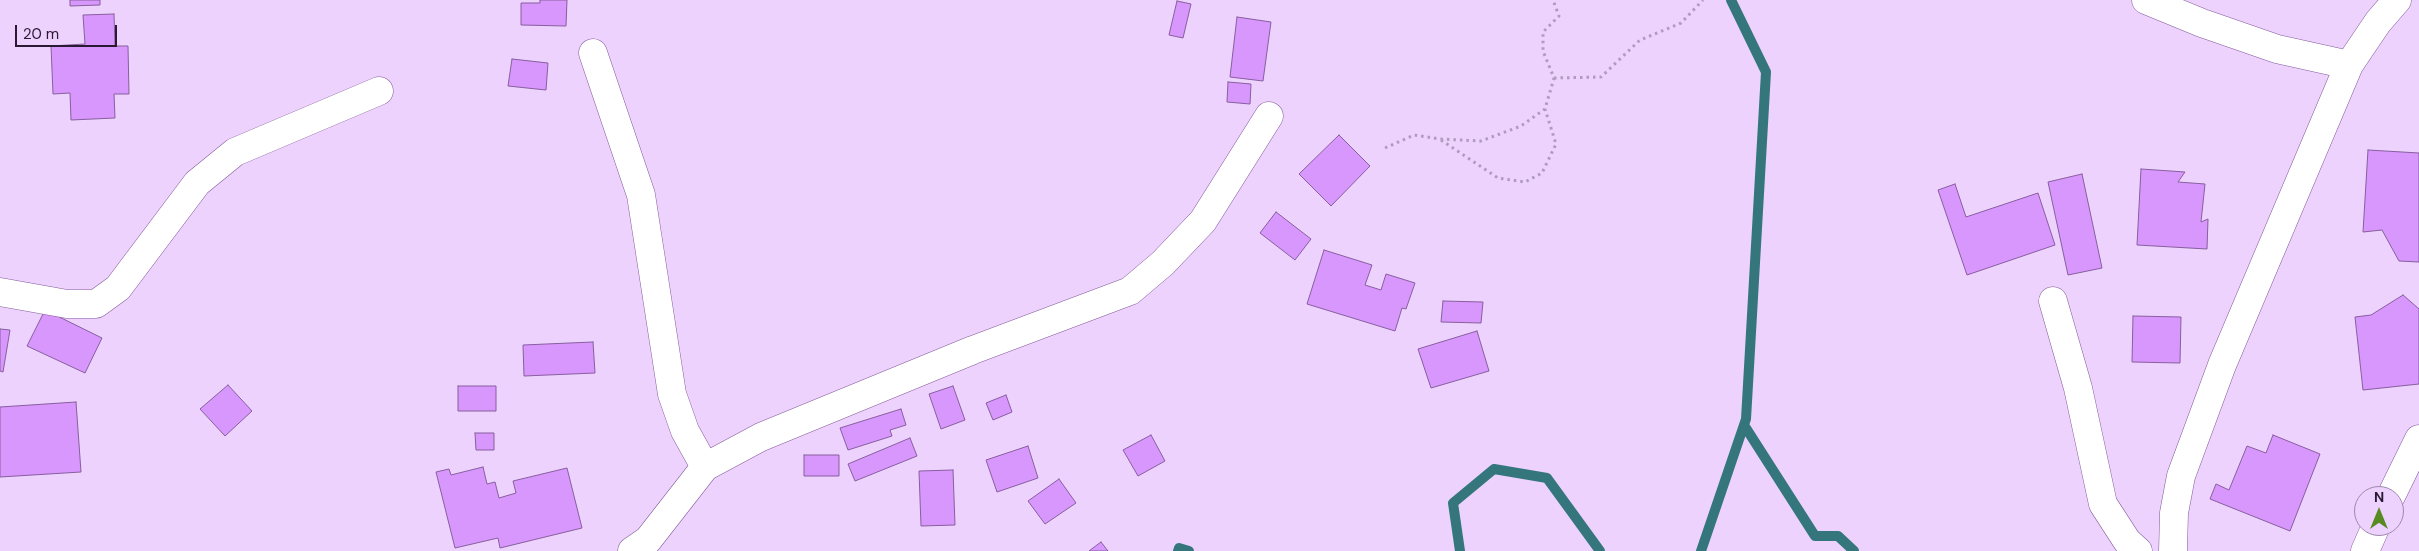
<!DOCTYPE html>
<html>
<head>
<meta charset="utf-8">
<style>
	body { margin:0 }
	#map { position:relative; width:2419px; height:551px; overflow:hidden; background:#ecd2fc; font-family:"DM Sans",sans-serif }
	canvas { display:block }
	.north { position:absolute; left:2354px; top:486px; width:50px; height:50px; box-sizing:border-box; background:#ecd2fc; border:1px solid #9e88ac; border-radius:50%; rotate:0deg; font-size:14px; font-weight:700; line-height:20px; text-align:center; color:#2a1933 }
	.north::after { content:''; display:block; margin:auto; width:18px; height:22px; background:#578a21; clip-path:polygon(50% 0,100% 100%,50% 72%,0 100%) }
	.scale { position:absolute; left:15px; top:25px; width:102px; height:22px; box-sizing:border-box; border:2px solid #2a1933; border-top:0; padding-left:6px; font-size:15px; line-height:18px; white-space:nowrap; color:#2a1933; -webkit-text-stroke:4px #ecd2fc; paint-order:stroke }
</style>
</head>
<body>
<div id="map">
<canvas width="2419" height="551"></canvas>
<div class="north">N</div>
<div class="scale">20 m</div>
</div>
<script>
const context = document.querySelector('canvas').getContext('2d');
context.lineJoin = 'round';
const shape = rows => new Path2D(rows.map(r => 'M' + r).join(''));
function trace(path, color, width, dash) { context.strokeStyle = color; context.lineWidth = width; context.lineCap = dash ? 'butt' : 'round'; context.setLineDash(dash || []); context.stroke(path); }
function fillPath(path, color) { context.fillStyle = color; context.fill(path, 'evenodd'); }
trace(shape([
	[1744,425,1815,536,1838,536,1854,551],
	[1178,551,1179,548,1189,551],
	[1460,551,1453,503,1494,469,1547,478,1600,551],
	[1701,551,1746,419,1766,72,1731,0]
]), '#34767c', 10);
const building = shape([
	[70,0,100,0,100,5,70,6,70,0],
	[540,0,567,0,566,26,521,25,521,3,540,3,540,0],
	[1177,1,1191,4,1183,38,1169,35,1177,1],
	[114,14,115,46,128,46,129,94,114,94,115,118,71,120,70,93,53,94,51,46,85,44,83,15,114,14],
	[1237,17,1271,22,1263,81,1230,77,1237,17],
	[512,59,548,63,546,90,508,86,512,59],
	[1228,82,1251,84,1250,104,1227,102,1228,82],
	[1339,135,1370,166,1331,206,1299,174,1339,135],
	[2368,150,2419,153,2419,262,2399,261,2382,230,2363,232,2368,150],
	[2141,169,2185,172,2178,182,2205,184,2201,222,2208,219,2207,249,2137,245,2141,169],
	[2082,174,2102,268,2068,275,2048,182,2082,174],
	[1955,184,1966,217,2038,193,2055,245,1967,275,1938,190,1955,184],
	[1276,212,1311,239,1295,260,1260,233,1276,212],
	[1324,250,1372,265,1365,285,1381,290,1386,274,1415,283,1406,309,1402,308,1395,331,1307,304,1324,250],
	[2403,295,2419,309,2419,384,2363,390,2355,317,2371,315,2403,295],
	[1443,301,1483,302,1481,323,1441,322,1443,301],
	[45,310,102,338,85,373,27,346,45,310],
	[2133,316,2181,317,2180,363,2132,362,2133,316],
	[0,329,10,330,3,372,0,371,0,329],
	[1477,331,1489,371,1431,388,1418,349,1477,331],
	[593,342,595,373,524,376,523,345,593,342],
	[228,385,252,411,225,436,200,409,228,385],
	[458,386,496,386,496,411,458,411,458,386],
	[953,386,965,420,941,429,929,394,953,386],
	[1006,395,1012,412,993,420,986,403,1006,395],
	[76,402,81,472,0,477,0,407,76,402],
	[901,409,906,425,890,430,892,436,848,450,840,428,901,409],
	[475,433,494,433,494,450,476,450,475,433],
	[1151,435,1165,461,1138,476,1123,450,1151,435],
	[2273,435,2320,454,2290,531,2210,499,2216,484,2229,490,2247,446,2266,453,2273,435],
	[910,438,917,456,855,481,848,464,910,438],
	[1028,446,1038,478,997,492,986,460,1028,446],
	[804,455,839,455,839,476,804,476,804,455],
	[483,467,487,484,495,482,499,498,516,493,513,481,567,468,582,528,500,548,498,538,455,548,436,472,449,469,451,475,483,467],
	[953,470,955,525,921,526,919,471,953,470],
	[1059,479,1076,503,1045,524,1028,501,1059,479],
	[1101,542,1108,551,1089,551,1101,542]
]);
fillPath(building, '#d897fd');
trace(building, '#875e9e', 1);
const minor = shape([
	[2146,0,2202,23,2277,49,2349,65],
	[593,53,641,195,672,394,685,431,705,467],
	[0,292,67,304,96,304,118,288,197,183,235,152,379,91],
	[2053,301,2078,388,2103,504,2127,541,2138,551],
	[2391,496,2419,439],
	[632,551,648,540,705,467,761,437,973,350,1130,291,1163,263,1203,221,1269,116],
	[2173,551,2174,513,2181,476,2222,365,2349,65,2378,22,2397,0],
	[2365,551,2376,526]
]);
trace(minor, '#845c9b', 29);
trace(shape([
	[1554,78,1601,77,1640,40,1681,23,1703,0],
	[1441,140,1498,178,1525,182,1542,173,1556,144,1545,109],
	[1385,148,1414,135,1440,139,1481,141,1521,126,1545,109,1554,78,1543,51,1543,32,1559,16,1553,0]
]), '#b19abf', 3, [2.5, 4]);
trace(minor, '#fff', 28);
</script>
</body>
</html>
